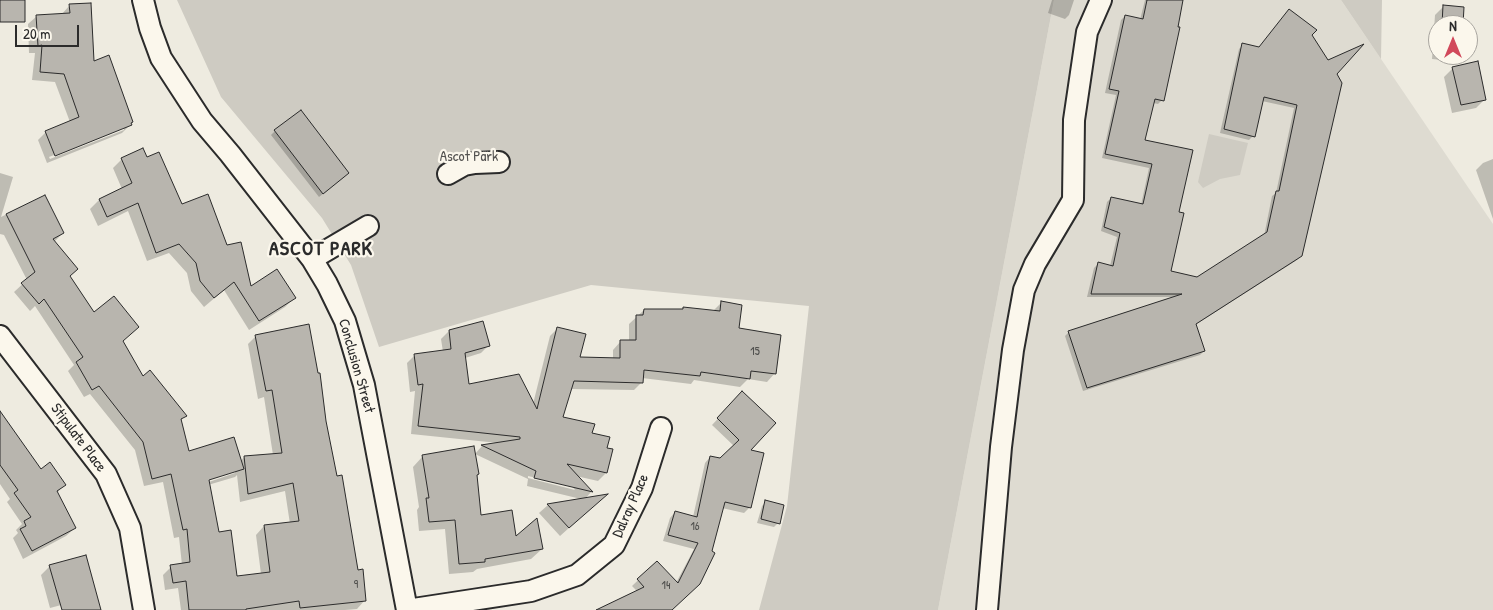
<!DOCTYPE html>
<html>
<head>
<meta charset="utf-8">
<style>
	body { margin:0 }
	#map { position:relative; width:1493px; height:610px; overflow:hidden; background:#eeebe0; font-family:"Patrick Hand",sans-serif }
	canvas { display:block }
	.north { position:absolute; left:1428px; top:15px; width:50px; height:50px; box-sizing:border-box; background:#fbf7ec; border:1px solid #a8a59f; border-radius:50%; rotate:0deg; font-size:14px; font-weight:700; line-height:20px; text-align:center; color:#2b2b2b }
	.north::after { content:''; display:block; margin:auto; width:18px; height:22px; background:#d1495b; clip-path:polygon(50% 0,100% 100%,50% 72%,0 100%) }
	.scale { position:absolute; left:15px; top:25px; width:64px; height:22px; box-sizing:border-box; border:2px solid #2b2b2b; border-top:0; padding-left:6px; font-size:15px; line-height:18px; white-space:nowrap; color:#2b2b2b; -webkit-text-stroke:4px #fbf7ec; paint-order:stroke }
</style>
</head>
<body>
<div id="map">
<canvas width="1493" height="610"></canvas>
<div class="north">N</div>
<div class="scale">20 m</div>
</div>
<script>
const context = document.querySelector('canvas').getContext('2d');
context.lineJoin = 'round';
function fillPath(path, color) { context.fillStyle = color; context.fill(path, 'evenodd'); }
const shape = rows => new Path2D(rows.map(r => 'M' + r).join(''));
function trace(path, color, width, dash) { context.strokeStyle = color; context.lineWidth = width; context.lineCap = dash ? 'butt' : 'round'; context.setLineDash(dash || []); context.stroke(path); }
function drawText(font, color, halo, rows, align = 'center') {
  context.font = font + ' "Patrick Hand",sans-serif'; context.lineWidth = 4.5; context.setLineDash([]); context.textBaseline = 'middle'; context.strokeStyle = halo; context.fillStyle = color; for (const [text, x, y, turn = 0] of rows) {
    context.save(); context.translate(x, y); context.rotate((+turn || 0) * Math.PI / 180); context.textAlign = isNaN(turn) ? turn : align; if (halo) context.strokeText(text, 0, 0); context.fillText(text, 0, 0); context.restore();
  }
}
fillPath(shape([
	[1054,0,1341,0,1493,224,1493,610,938,610]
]), '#dedbd1');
fillPath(shape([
	[177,0,1054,0,938,610,759,610,787,506,809,306,591,285,379,347,351,265,322,218,221,97],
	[1341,0,1382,0,1381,59],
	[1209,134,1248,143,1240,175,1220,179,1203,188,1198,182]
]), '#cecbc2');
fillPath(shape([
	[1052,0,1074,0,1069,15,1065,19,1048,13],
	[1145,0,1182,0,1162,100,1158,104,1153,103,1144,141,1177,213,1170,272,1197,278,1264,236,1272,196,1276,193,1294,108,1262,101,1253,136,1249,140,1220,133,1239,49,1243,45,1259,48,1289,10,1311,35,1335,74,1301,255,1297,260,1195,325,1204,351,1200,355,1083,391,1065,336,1069,332,1173,297,1087,297,1094,268,1098,264,1110,266,1117,237,1101,231,1107,202,1111,198,1141,205,1149,168,1102,158,1116,95,1105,93,1121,20,1125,16,1140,20],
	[70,5,92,63,130,125,122,133,47,163,38,140,46,132,70,122,55,82,32,80,35,53,29,53,28,24,37,16,61,15],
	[124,127,124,130,50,159,49,157],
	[1443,7,1462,25,1438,25,1438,55,1457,55,1452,61,1432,59,1435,15],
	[1453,68,1485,99,1476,108,1452,113,1444,77],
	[275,131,344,177,319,197,271,135],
	[122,159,146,159,181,206,227,247,250,288,294,298,285,307,249,330,224,290,204,307,191,291,187,273,169,253,147,261,128,211,98,226,90,209,99,200,122,189,113,168],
	[1493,159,1493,219,1476,170,1483,163],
	[0,173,13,177,1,217,45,196,63,233,55,241,69,276,94,314,122,341,143,378,185,416,181,420,188,453,241,461,244,457,273,455,264,397,258,399,248,344,256,336,325,421,357,571,365,600,357,609,345,610,181,610,178,588,165,590,163,575,171,567,182,565,179,537,174,538,163,482,144,486,135,450,90,394,84,397,68,371,74,365,35,306,30,311,14,292,27,280,4,235,0,234],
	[235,471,235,473,203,484,202,481],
	[237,475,240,502,285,491,290,524,264,526,256,535,261,574,236,578,218,533,208,485,235,477],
	[721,303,737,329,775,373,767,382,748,379,740,387,694,380,691,384,642,378,642,382,634,390,571,389,561,418,591,434,606,449,606,473,598,481,576,476,591,492,585,499,598,502,560,536,539,513,548,505,581,499,527,486,528,479,475,454,482,446,498,443,411,434,415,391,410,392,407,363,415,355,443,352,441,339,449,331,489,345,481,353,465,358,468,386,533,404,550,336,558,328,578,358,613,359,613,350,621,341,629,342,629,324,644,310,681,311,683,308,713,311],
	[528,476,572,486,575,490,528,478],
	[742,393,748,451,750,507,744,513,722,508,671,610,604,610,637,591,632,586,657,562,676,583,694,549,663,541,670,518,675,512,693,517,705,463,710,457,721,460,734,446,712,425],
	[0,413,41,470,64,485,57,493,75,528,66,536,23,559,13,538,18,533,16,530,22,524,7,502,10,499,0,484],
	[423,456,475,476,479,517,516,539,542,549,531,559,477,569,473,572,449,574,445,529,419,531,417,510,419,507,413,467],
	[766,502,778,523,774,527,757,523,762,506],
	[50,566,100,610,66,610,65,604,50,608,41,575]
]), '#0003');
const building = shape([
	[0,0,25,0,25,22,0,22,0,0],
	[1147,0,1183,0,1178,27,1180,27,1164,101,1155,99,1145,140,1193,150,1179,212,1184,213,1171,271,1197,277,1267,232,1276,191,1279,191,1297,105,1264,97,1255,137,1224,129,1242,43,1259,47,1289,9,1317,30,1312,35,1328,60,1364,44,1337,74,1342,83,1302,256,1196,324,1205,351,1087,388,1068,331,1182,294,1091,294,1098,262,1113,266,1120,233,1104,227,1111,197,1143,204,1152,164,1105,154,1119,91,1109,89,1125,15,1143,19,1147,0],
	[91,3,94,61,109,55,133,122,131,123,132,125,55,156,45,131,79,117,64,74,40,72,42,45,38,46,36,15,70,13,69,4,91,3],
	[1443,5,1464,7,1463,25,1442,25,1443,5],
	[1478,61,1486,100,1461,105,1452,67,1478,61],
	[301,110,349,173,323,194,274,130,301,110],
	[143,148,147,157,159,152,182,204,208,194,227,245,241,242,251,286,277,269,296,298,259,321,234,282,214,298,200,281,196,263,179,244,156,253,138,203,107,217,99,199,132,183,121,158,143,148],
	[45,195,64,233,53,239,78,269,70,276,94,312,114,296,139,327,123,341,143,376,150,370,187,416,181,419,189,451,234,437,244,469,209,480,219,532,231,530,237,576,270,572,264,525,299,521,293,483,248,494,244,456,282,453,272,390,266,391,255,335,309,324,318,373,320,373,326,421,337,476,342,475,358,570,363,569,366,601,300,608,299,601,246,609,246,610,189,610,186,581,173,583,170,565,190,562,187,529,183,530,171,474,152,479,143,442,99,386,92,390,76,362,83,357,44,299,39,304,21,283,35,272,6,214,45,195],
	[721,301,742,305,739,328,781,335,776,374,751,371,750,379,701,372,700,376,644,370,643,383,574,381,563,417,595,424,592,433,610,437,607,448,613,449,607,473,567,464,593,492,534,478,536,471,481,445,520,439,520,437,418,426,423,384,418,385,414,354,451,349,449,330,483,321,490,346,465,353,469,384,519,374,537,409,557,327,586,334,580,357,620,358,620,340,636,340,636,315,643,315,644,309,683,309,683,307,720,311,721,301],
	[742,391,776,423,751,450,764,453,751,508,725,502,712,551,715,553,700,584,672,610,596,610,644,587,637,579,657,561,678,583,698,543,668,535,675,511,697,517,710,456,720,458,739,440,717,418,742,391],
	[0,411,41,469,50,462,66,485,57,491,76,528,32,551,20,529,26,526,24,521,31,517,14,493,18,490,0,465,0,411],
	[474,446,479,474,477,475,481,515,512,510,516,536,537,518,543,549,485,559,485,562,459,564,455,520,429,522,426,498,429,498,422,455,474,446],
	[608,494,569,528,547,504,608,494],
	[765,500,784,505,780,524,761,519,765,500],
	[86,555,101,610,62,610,49,565,86,555]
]);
fillPath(building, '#b8b5ae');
trace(building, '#2b2b2b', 1);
const minor = shape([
	[143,0,150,28,161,58,202,121,230,154,312,259,327,284,345,321,364,385,407,610],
	[448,174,464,165,475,163,499,162],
	[312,259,368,226],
	[0,336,106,474,130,528,144,610],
	[407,610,531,591,577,575,614,545,642,488,661,428],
	[987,610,1001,447,1013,350,1024,290,1035,264,1073,200,1074,120,1087,32,1101,0]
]);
trace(minor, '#2b2b2b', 24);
trace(minor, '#fbf7ec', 20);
drawText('12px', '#4e4e4c', null, [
	["15",755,352],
	["16",695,527],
	["9",356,585],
	["14",666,586]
]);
drawText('15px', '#545351', '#fbf7ec', [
	["Ascot Park",469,157]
]);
drawText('15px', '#2b2b2b', '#fbf7ec', [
	["Conclusion Street",356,366,74],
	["Stipulate Place",78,438,53],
	["Dalray Place",631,506,-66]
]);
context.letterSpacing = '1px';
drawText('bold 20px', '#2b2b2b', '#fbf7ec', [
	["ASCOT PARK",321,250]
]);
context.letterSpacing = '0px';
</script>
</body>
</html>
